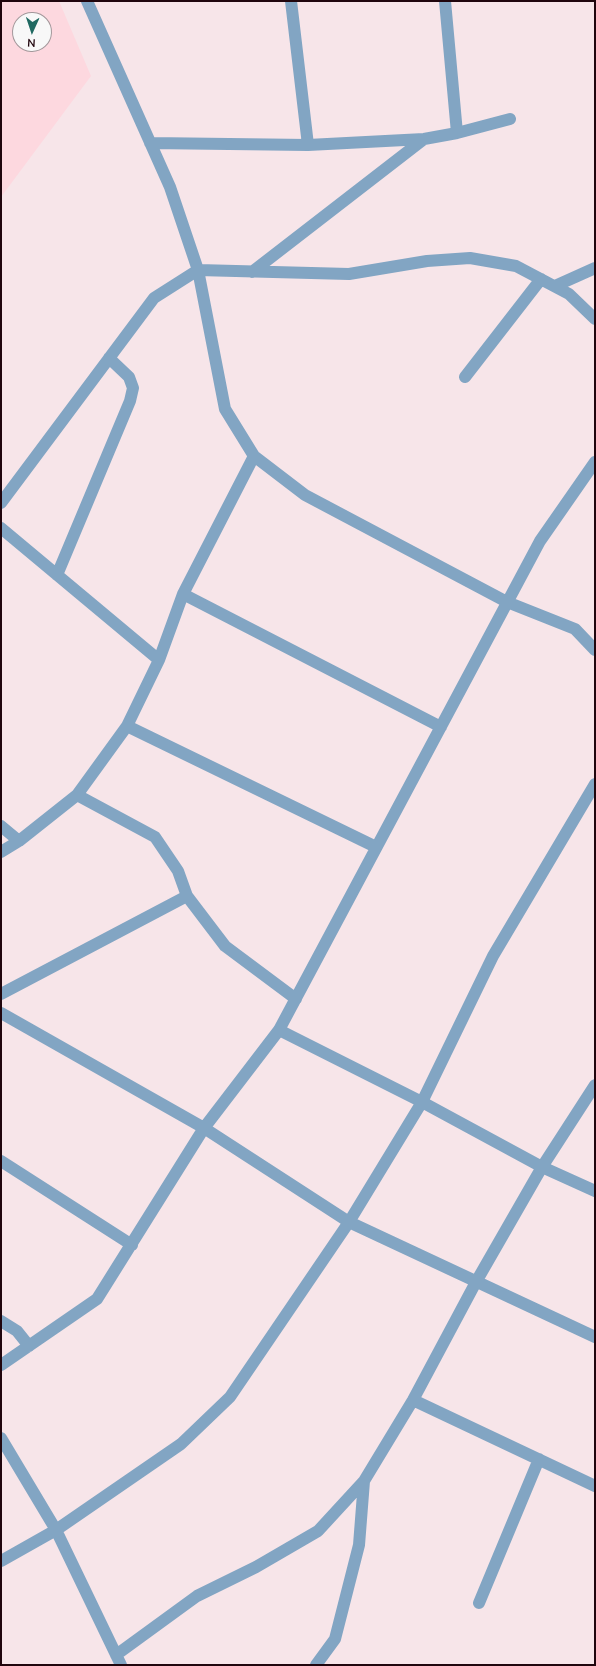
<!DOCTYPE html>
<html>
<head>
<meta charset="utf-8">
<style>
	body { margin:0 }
	#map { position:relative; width:596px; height:1666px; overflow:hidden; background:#f7e5e9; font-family:Mulish,sans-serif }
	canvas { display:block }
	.frame { position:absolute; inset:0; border:2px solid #20050d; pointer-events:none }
	.north { position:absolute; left:12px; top:12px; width:40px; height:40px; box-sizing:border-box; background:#f8f8f8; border:1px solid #a2979a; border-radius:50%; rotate:183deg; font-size:11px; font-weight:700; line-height:16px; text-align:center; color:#20050d }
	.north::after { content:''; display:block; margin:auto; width:14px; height:18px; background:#206961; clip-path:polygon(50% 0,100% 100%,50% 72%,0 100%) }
</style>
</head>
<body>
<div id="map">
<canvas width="596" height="1666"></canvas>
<div class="frame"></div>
<div class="north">N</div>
</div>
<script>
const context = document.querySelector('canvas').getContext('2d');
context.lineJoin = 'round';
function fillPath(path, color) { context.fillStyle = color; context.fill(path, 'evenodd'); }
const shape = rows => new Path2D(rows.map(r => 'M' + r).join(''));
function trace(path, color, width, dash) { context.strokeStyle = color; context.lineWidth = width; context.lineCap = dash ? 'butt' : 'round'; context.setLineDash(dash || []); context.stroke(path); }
fillPath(shape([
	[1,1,59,1,91,76,1,197],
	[20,20,44,20,44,44,20,44]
]), '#fdd8df');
trace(shape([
	[87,1,170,187,198,270,225,409,254,456,305,495,507,602,575,629,595,650],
	[291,1,308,145],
	[445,1,457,133],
	[150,143,308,145,424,139,457,133,510,119],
	[252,272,424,139],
	[555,286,595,268],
	[465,377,541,279],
	[1,503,154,298,198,270,349,274,427,261,470,258,516,266,569,294,595,319],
	[1,528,159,660],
	[57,575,130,401,133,388,129,377,109,358],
	[183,594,441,727],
	[127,726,376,847],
	[77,795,155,837,178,871,187,896,225,946,296,999],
	[1,826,19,841],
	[1,852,19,841,77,795,127,726,159,660,183,594,254,456],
	[1,994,187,896],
	[1,1013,204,1128,349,1222,595,1337],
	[279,1030,422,1102,542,1167,595,1191],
	[1,1161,132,1245],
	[1,1321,17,1331,29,1346],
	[1,1365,97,1299,204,1128,279,1030,540,541,595,462],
	[413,1400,595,1486],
	[1,1438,56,1530,121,1665],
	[1,1561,56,1530,181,1444,230,1397,349,1222,422,1102,493,956,595,784],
	[479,1603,539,1459],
	[116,1655,197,1596,256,1567,318,1531,364,1481,413,1400,476,1282,542,1167,595,1085],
	[316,1665,335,1639,359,1545,364,1481]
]), '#82a5c3', 12);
</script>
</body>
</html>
